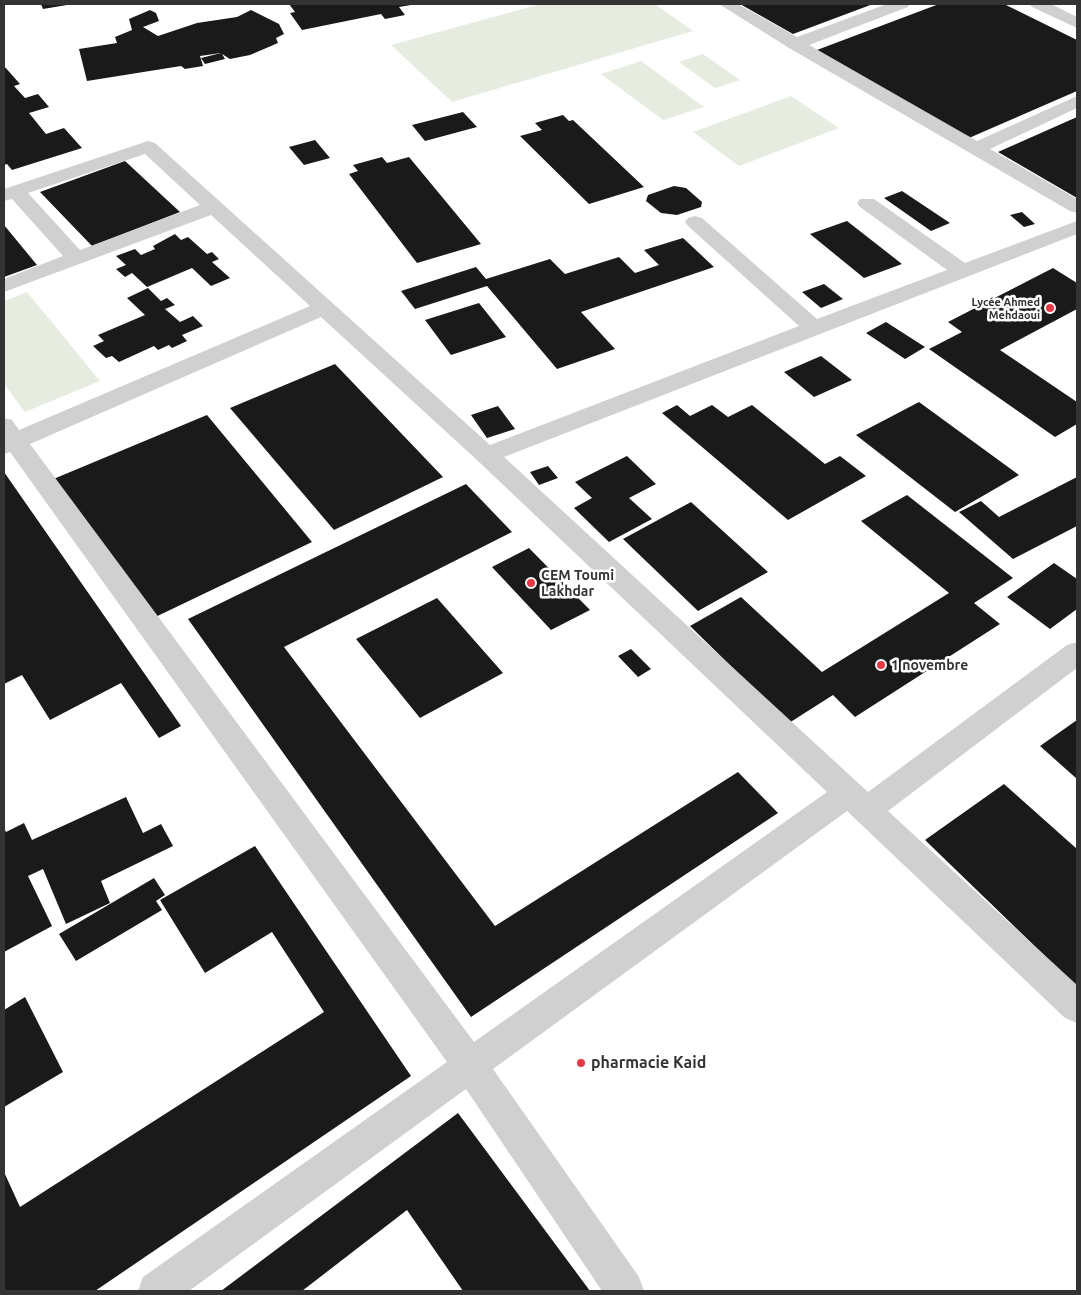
<!DOCTYPE html>
<html>
<head>
<meta charset="utf-8">
<style>
	body { margin:0 }
	#map { position:relative; width:1081px; height:1295px; overflow:hidden; background:#fff; font-family:Ubuntu,sans-serif }
	canvas { display:block }
	.frame { position:absolute; inset:0; border:5px solid #333; pointer-events:none }
</style>
</head>
<body>
<div id="map">
<canvas width="1081" height="1295"></canvas>
<div class="frame"></div>
</div>
<script>
const context = document.querySelector('canvas').getContext('2d');
context.lineJoin = 'round';
function fillPath(path, color) { context.fillStyle = color; context.fill(path, 'evenodd'); }
const shape = rows => new Path2D(rows.map(r => 'M' + r).join(''));
function trace(path, color, width, dash) { context.strokeStyle = color; context.lineWidth = width; context.lineCap = dash ? 'butt' : 'round'; context.setLineDash(dash || []); context.stroke(path); }
function drawText(font, color, halo, rows, align = 'center') {
  context.font = font + ' Ubuntu,sans-serif'; context.lineWidth = 5; context.setLineDash([]); context.textBaseline = 'middle'; context.strokeStyle = halo; context.fillStyle = color; for (const [text, x, y, turn = 0] of rows) {
    context.save(); context.translate(x, y); context.rotate((+turn || 0) * Math.PI / 180); context.textAlign = isNaN(turn) ? turn : align; if (halo) context.strokeText(text, 0, 0); context.fillText(text, 0, 0); context.restore();
  }
}
fillPath(shape([
	[541,4,655,4,693,31,452,102,391,45],
	[703,54,740,80,715,88,679,62],
	[641,61,704,107,663,120,601,74],
	[791,96,839,128,739,166,693,132],
	[27,292,100,381,25,412,4,384,4,301]
]), '#e6ecdf');
fillPath(shape([
	[41,4,67,4,67,5,43,9],
	[289,4,411,4,411,5,399,7,405,15,385,19,381,14,302,30,290,13,295,12],
	[740,4,873,4,793,34],
	[939,4,1004,4,1077,40,1077,91,969,138,817,50],
	[150,10,156,13,159,21,143,27,158,36,197,23,237,17,251,10,279,24,284,34,276,38,278,43,250,55,230,59,222,54,225,59,205,64,201,58,221,53,200,56,203,66,185,69,181,66,87,81,79,49,117,43,115,37,132,30,129,19],
	[4,66,20,84,14,86,25,98,38,94,49,107,29,113,46,134,64,128,82,148,12,170,7,164,4,165],
	[463,112,477,127,425,141,412,125],
	[563,115,569,121,573,120,644,187,589,204,520,136,542,130,535,123],
	[1077,117,1077,198,998,152],
	[315,140,330,158,304,165,289,147],
	[382,157,387,163,409,157,481,244,417,263,349,174,358,171,353,165],
	[125,161,180,212,92,246,40,192],
	[674,186,686,188,702,202,701,207,677,215,661,213,646,201,648,195],
	[902,191,950,223,931,231,884,198],
	[1022,212,1035,224,1024,227,1010,215],
	[847,221,902,264,864,278,810,234],
	[4,225,37,265,4,277],
	[175,234,181,240,188,237,207,254,212,252,219,259,212,262,230,278,211,286,192,268,147,287,132,273,125,277,116,269,126,265,116,256,135,249,141,255,155,249,153,246],
	[683,238,714,267,581,312,615,349,557,369,487,286,415,309,401,291,476,267,486,279,550,259,565,274,619,257,635,273,659,265,644,250],
	[1053,268,1077,283,1077,309,1000,350,1077,402,1077,424,1055,437,929,349,962,332,948,322],
	[824,284,843,299,821,308,802,292],
	[148,288,161,301,167,298,175,305,165,309,180,322,193,316,203,326,182,335,187,341,172,348,169,345,158,350,154,346,119,362,112,356,106,358,93,346,104,341,98,335,145,315,127,298],
	[479,303,506,337,451,355,425,320],
	[886,322,925,347,905,359,866,333],
	[821,356,852,380,814,397,784,372],
	[335,364,443,477,334,530,230,408],
	[919,402,1019,475,955,512,856,435],
	[677,405,690,416,712,405,728,417,752,405,825,464,840,456,866,476,788,520,662,413],
	[498,406,515,429,487,438,471,415],
	[207,415,312,542,147,621,51,480],
	[627,456,656,484,629,498,652,519,609,542,574,508,592,498,575,482],
	[548,466,558,478,539,485,530,472],
	[4,472,181,726,159,738,121,683,50,720,22,675,4,684],
	[1077,477,1077,526,1013,559,959,512,981,501,999,517],
	[466,484,512,532,284,647,495,926,738,772,778,813,471,1017,188,619],
	[907,495,1013,578,974,603,1000,624,855,717,833,695,789,723,690,626,741,597,822,672,949,593,861,521],
	[691,502,768,572,698,611,623,539],
	[529,548,590,610,551,630,492,567],
	[1054,563,1077,579,1077,609,1050,629,1007,597],
	[437,598,503,673,420,718,356,639],
	[631,649,651,669,638,677,618,656],
	[1077,720,1077,779,1040,746],
	[1004,784,1077,849,1077,987,925,840],
	[126,797,143,833,161,824,173,846,101,881,110,903,66,924,43,869,28,876,52,926,4,952,4,828,6,832,24,823,32,840],
	[255,846,411,1076,95,1291,4,1291,4,1172,20,1207,324,1012,272,932,205,973,160,900],
	[154,878,165,895,156,901,162,910,76,961,59,934],
	[25,997,63,1072,4,1107,4,1010],
	[458,1113,590,1291,463,1291,407,1210,302,1291,221,1291]
]), '#1a1a1a');
fillPath(shape([
	[719,4,738,4,797,37,887,4,910,4,908,7,809,45,977,141,1077,96,1077,108,990,149,1077,199,1077,213,1070,211,789,48,719,4],
	[1030,4,1051,4,1077,17,1077,28,1032,7,1030,4],
	[148,141,155,143,490,445,799,326,688,226,685,222,688,218,695,216,702,218,817,319,947,270,860,207,857,203,860,199,874,199,965,263,1077,221,1077,234,504,457,868,792,1067,645,1077,642,1077,668,888,811,1077,985,1077,1023,1065,1018,847,811,493,1069,639,1277,644,1291,602,1291,466,1089,189,1291,138,1291,143,1277,447,1062,10,452,4,454,4,418,12,420,19,430,310,306,211,215,4,292,4,279,63,256,12,199,4,201,4,189,148,141],
	[145,154,200,205,80,250,28,193,145,154],
	[321,317,478,461,827,792,474,1042,30,444,321,317]
]), '#d0d0d0');
for (const [x, y, r, color] of [
	[1050,308,5,"#e63946"],
	[531,583,5,"#e63946"],
	[881,665,5,"#e63946"],
	[581,1063,5,"#e63946"]
]) { const dot = new Path2D(); dot.arc(x, y, r, 0, 2 * Math.PI); context.fillStyle = color; context.fill(dot); trace(dot, '#fff', 2); }
drawText('bold 11px', '#333', '#fff', [
	["Lycée Ahmed",1040,302],
	["Mehdaoui",1040,315]
], 'right');
drawText('bold 14px', '#333', '#fff', [
	["CEM Toumi",541,575],
	["Lakhdar",541,591],
	["1 novembre",891,665]
], 'left');
drawText('bold 16px', '#333', '#fff', [
	["pharmacie Kaid",591,1063]
], 'left');
</script>
</body>
</html>
